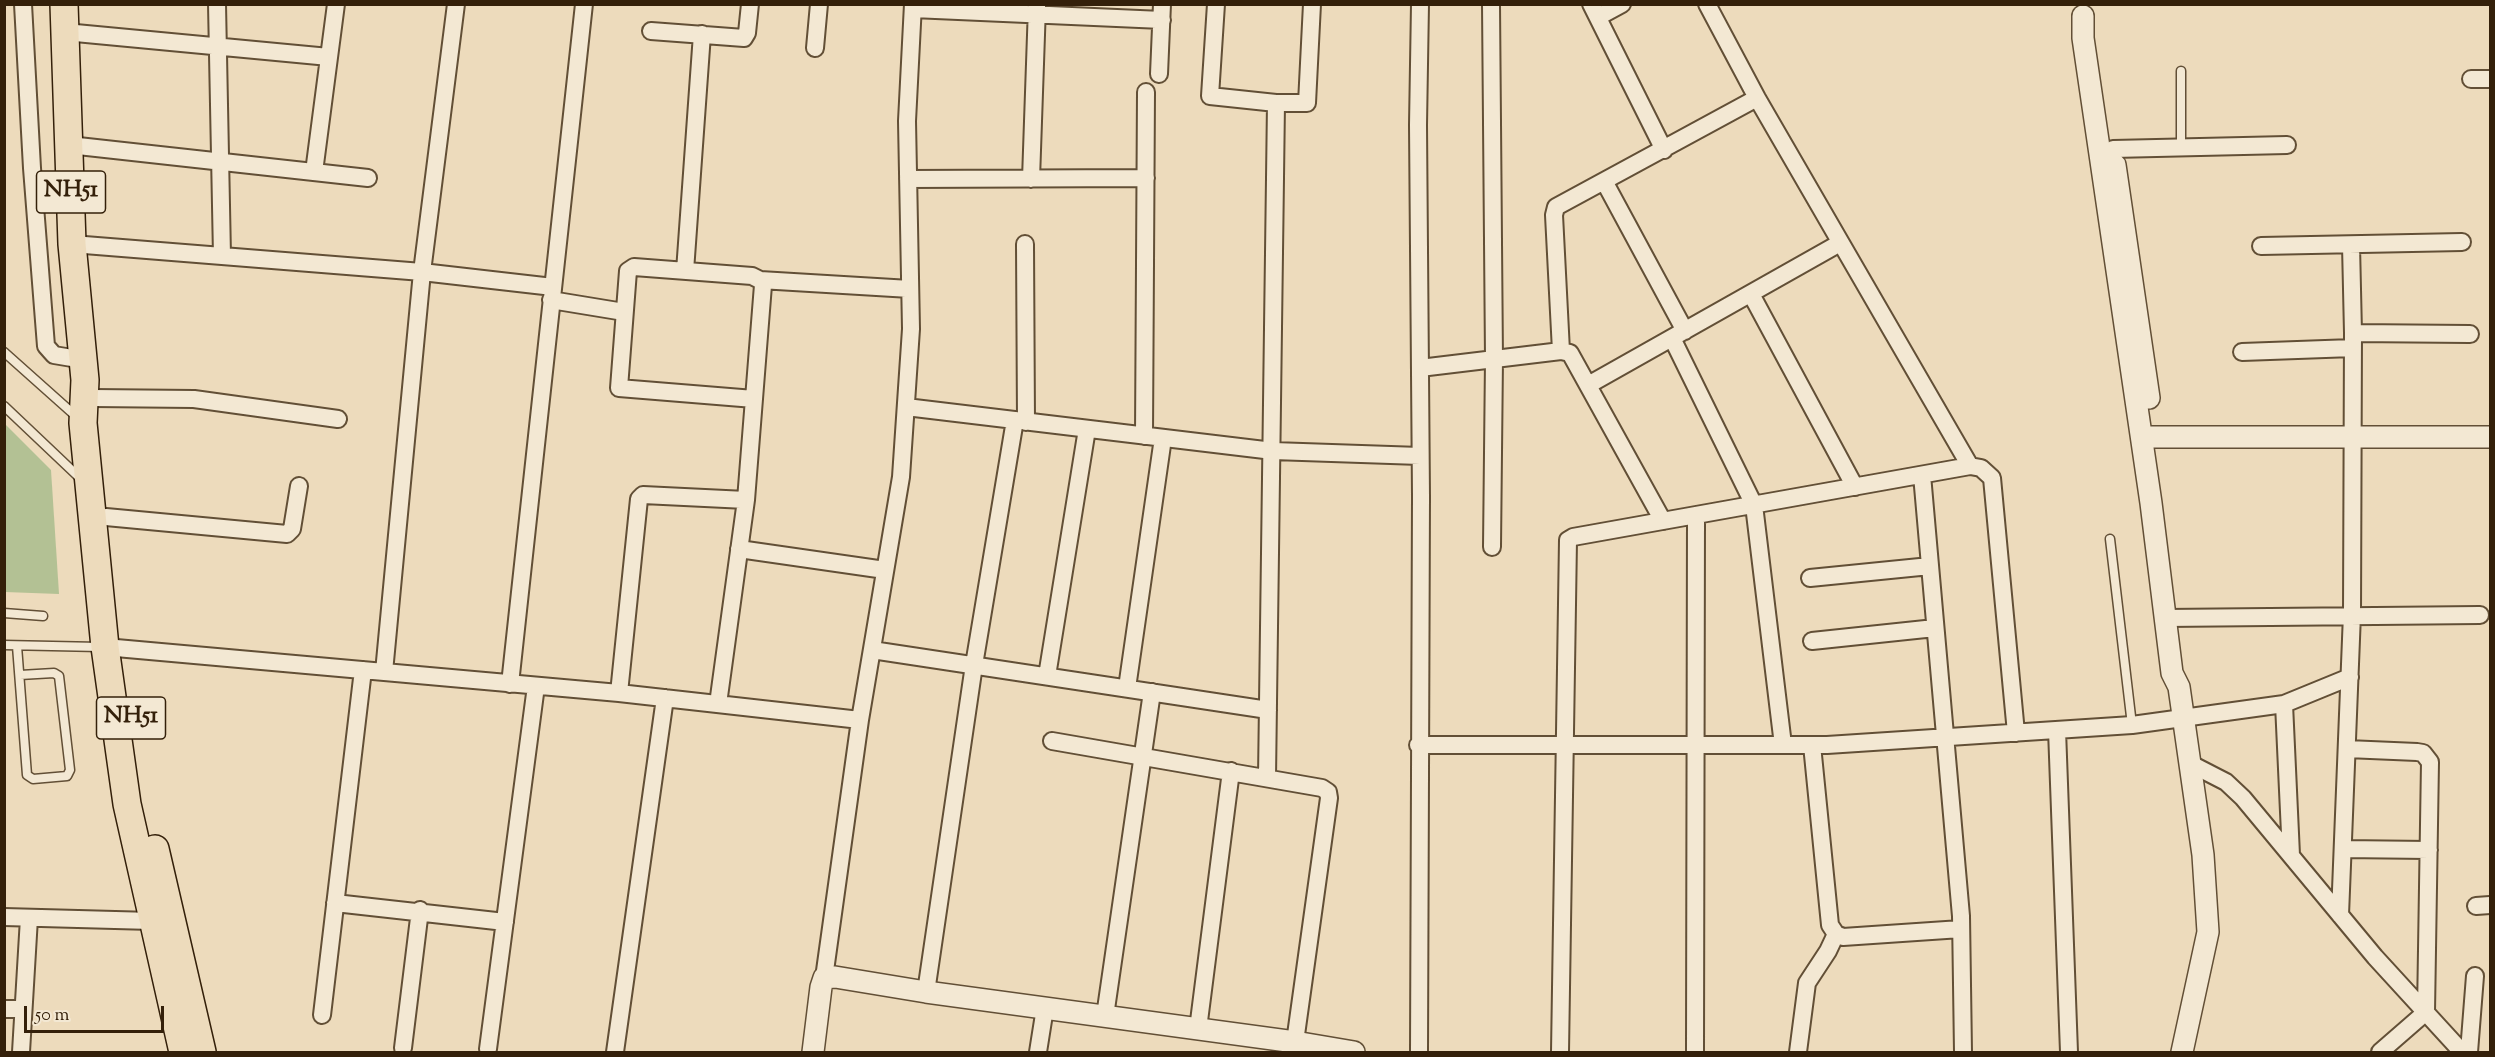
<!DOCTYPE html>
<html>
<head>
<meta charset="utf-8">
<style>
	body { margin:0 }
	#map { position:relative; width:2495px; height:1057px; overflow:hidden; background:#eddbbc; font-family:"Sorts Mill Goudy",serif }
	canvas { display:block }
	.frame { position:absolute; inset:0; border:6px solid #34200a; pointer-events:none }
	.scale { position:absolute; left:24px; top:1006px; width:140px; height:27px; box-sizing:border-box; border:3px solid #34200a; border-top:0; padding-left:8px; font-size:18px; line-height:21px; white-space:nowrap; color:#34200a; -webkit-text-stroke:4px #f3e8d3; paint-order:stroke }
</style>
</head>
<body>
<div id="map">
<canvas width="2495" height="1057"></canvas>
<div class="frame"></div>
<div class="scale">50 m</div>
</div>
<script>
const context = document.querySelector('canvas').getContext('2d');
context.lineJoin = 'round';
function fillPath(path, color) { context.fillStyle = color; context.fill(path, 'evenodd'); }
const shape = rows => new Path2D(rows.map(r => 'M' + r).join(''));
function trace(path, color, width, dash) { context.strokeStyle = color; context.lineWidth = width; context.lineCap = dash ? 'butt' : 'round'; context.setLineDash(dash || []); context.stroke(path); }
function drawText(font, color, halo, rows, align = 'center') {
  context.font = font + ' "Sorts Mill Goudy",serif'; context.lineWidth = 6; context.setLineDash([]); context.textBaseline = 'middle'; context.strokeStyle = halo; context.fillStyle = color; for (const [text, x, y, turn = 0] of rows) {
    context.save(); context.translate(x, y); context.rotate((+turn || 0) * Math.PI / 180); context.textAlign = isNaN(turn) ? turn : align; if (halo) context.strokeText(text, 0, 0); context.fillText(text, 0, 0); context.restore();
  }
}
fillPath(shape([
	[4,423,51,470,59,594,5,592]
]), '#b3c194');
const service = shape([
	[2181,71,2181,147],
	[4,352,78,418],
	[4,406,81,479],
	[2110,539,2132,725],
	[4,613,43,616],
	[4,645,100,647],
	[17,646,27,775,33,779,67,776,70,770,59,676,54,673,20,675]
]);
const minor = shape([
	[23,4,32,168,46,346,54,355,84,360],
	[217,4,222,256],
	[1216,4,1210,96,1276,103],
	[1491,4,1494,359,1492,547],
	[1591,4,1664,150],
	[1707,4,1757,98,1970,466],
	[913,9,1162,20],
	[1598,17,1622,4],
	[651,31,744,38,747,33,750,4],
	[65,32,329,57],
	[815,48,819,4],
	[1159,74,1162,4],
	[2471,79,2490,79],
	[69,145,368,178],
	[2113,149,2287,145],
	[314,172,336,4],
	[908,179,1146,178],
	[1031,179,1037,6],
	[1604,181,1685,331],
	[72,244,422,272,553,287],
	[1025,244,1026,422],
	[2261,246,2462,242],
	[685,271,702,34],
	[760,280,910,289],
	[1751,294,1855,487],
	[551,300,624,312],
	[2353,333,2470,334],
	[1672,338,1754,505,1783,745],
	[1561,351,1554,215,1556,207,1757,98],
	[2242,352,2353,348],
	[1420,368,1561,351,1570,353,1663,521],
	[1590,384,1840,243],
	[93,398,194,399,338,419],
	[906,407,1273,451,1420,456],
	[1144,436,1146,92],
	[1922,475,1961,916,1963,1052],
	[106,517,287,534,292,529,299,486],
	[739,549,885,570],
	[1810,578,1930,566],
	[2165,618,2480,615],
	[1812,641,1935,628],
	[105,647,619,693,860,720,824,978],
	[872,650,1268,710],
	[384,672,422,272,456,4],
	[1047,676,1087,429],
	[510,684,584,4],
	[1127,688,1163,438],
	[619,693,639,499,643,495,746,500],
	[718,704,746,500,763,285,760,280,752,276,634,267,628,271,619,388,754,399],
	[2284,704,2291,855],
	[860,720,901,477,911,329,907,121,913,4],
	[2057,730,2069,1052],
	[1052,741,1322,788,1328,792,1329,798,1295,1042],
	[1418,745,1827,745,2132,725,2284,704,2350,677],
	[1812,745,1830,925,1836,934,1843,937,1961,929],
	[2347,749,2417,752,2423,753,2430,762,2426,1012,2380,1052],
	[2189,763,2226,782,2243,798,2375,957,2462,1052],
	[1267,778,1276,103,1307,103,1312,4],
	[2343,849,2429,850],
	[335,903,505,922],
	[2476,906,2490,905],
	[2340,915,2352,614,2353,333,2351,245],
	[4,917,152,921],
	[926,992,974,665,1015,420],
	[4,1009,23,1009],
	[322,1015,363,670],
	[1105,1016,1152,692],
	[1198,1029,1231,771],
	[403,1048,420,910],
	[488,1049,536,686],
	[21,1052,29,918],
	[615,1052,665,698],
	[1038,1052,1045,1008],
	[1419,1052,1421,496,1418,125,1420,4],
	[1560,1052,1568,540,1573,537,1970,466,1981,468,1992,478,2016,733],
	[1695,1052,1696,515],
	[1798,1052,1807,983,1828,951,1836,934],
	[2469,1052,2475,976]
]);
const tertiary = shape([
	[2083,16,2083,38,2151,503,2172,673,2179,687,2203,855,2208,932,2182,1052],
	[2115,165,2149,398],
	[2142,437,2490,437],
	[813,1052,821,987,824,978,835,977,926,992,1295,1042,1354,1052]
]);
const trunk = shape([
	[64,4,72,244,85,380,83,423,105,647,127,804,183,1052],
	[155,849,202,1052]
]);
trace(service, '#624f36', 11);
trace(minor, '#624f36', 20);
trace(tertiary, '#624f36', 24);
trace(trunk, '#34200a', 30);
trace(service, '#f3e8d3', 8);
trace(minor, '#f3e8d3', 16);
trace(tertiary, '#f3e8d3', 21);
trace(trunk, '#eddbbc', 27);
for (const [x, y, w] of [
	[71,192,69],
	[131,718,69]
]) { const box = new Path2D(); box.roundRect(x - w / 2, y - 21, w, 42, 4.5); context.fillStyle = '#f3e8d3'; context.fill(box); trace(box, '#34200a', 1.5); }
drawText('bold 24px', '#34200a', null, [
	["NH51",71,192],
	["NH51",131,718]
]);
</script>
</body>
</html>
